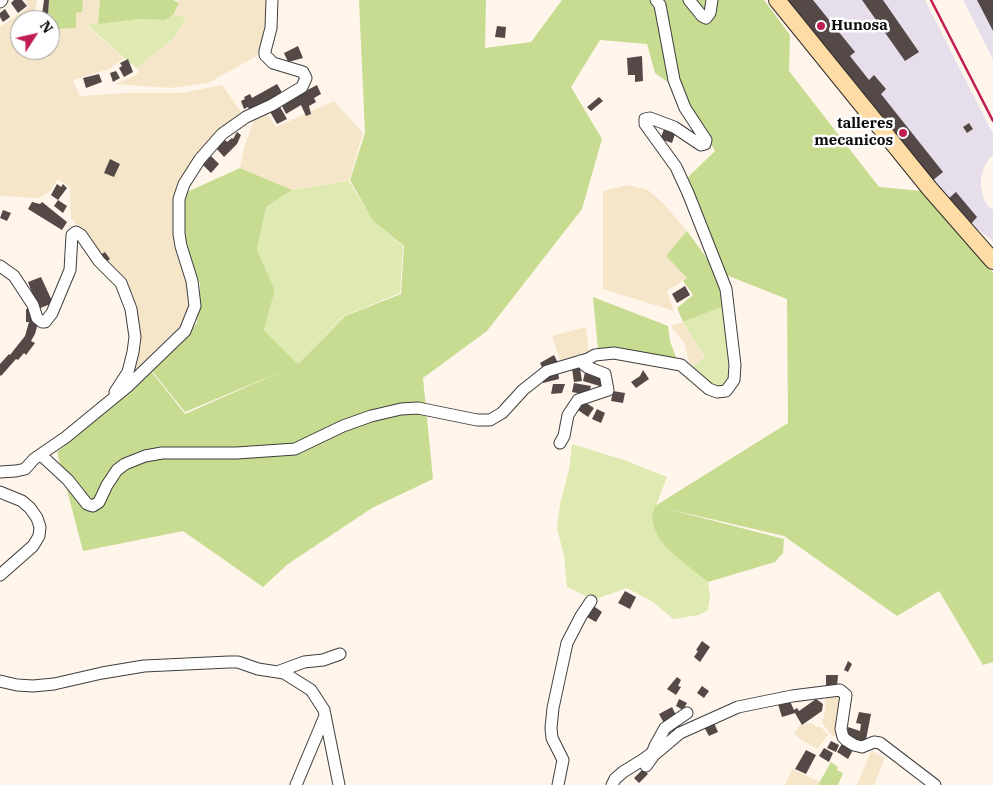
<!DOCTYPE html>
<html>
<head>
<meta charset="utf-8">
<style>
	body { margin:0 }
	#map { position:relative; width:993px; height:785px; overflow:hidden; background:#fff5ea; font-family:"IBM Plex Serif",serif }
	canvas { display:block }
	.north { position:absolute; left:10px; top:10px; width:50px; height:50px; box-sizing:border-box; background:#fff; border:1px solid #9d9d9d; border-radius:50%; rotate:55deg; font-size:14px; font-weight:700; line-height:20px; text-align:center; color:#0b0b0b }
	.north::after { content:''; display:block; margin:auto; width:18px; height:22px; background:#c01e52; clip-path:polygon(50% 0,100% 100%,50% 72%,0 100%) }
</style>
</head>
<body>
<div id="map">
<canvas width="993" height="785"></canvas>
<div class="north">N</div>
</div>
<script>
const context = document.querySelector('canvas').getContext('2d');
context.lineJoin = 'round';
function fillPath(path, color) { context.fillStyle = color; context.fill(path, 'evenodd'); }
const shape = rows => new Path2D(rows.map(r => 'M' + r).join(''));
function trace(path, color, width, dash) { context.strokeStyle = color; context.lineWidth = width; context.lineCap = dash ? 'butt' : 'round'; context.setLineDash(dash || []); context.stroke(path); }
function drawText(font, color, halo, rows, align = 'center') {
  context.font = font + ' "IBM Plex Serif",serif'; context.lineWidth = 5; context.setLineDash([]); context.textBaseline = 'middle'; context.strokeStyle = halo; context.fillStyle = color; for (const [text, x, y, turn = 0] of rows) {
    context.save(); context.translate(x, y); context.rotate((+turn || 0) * Math.PI / 180); context.textAlign = isNaN(turn) ? turn : align; if (halo) context.strokeText(text, 0, 0); context.fillText(text, 0, 0); context.restore();
  }
}
fillPath(shape([
	[787,0,925,0,993,134,993,154,985,165,981,176,981,186,983,197,987,205,993,210,993,241,971,224,932,181],
	[963,0,993,0,993,59]
]), '#e6dfeb');
fillPath(shape([
	[25,0,37,0,34,17,38,20,20,20,20,50,50,50,50,28,52,29,76,13,82,12,83,0,100,0,98,24,87,26,124,58,109,69,73,80,80,96,126,93,182,93,222,85,242,113,210,141,174,207,173,228,192,301,178,335,127,383,139,337,108,264,71,218,70,188,58,179,49,192,39,198,0,196,0,27,29,7],
	[176,0,269,0,267,21,260,51,257,56,208,83,170,88,115,84,134,76,139,72,136,68,172,40,187,17,173,15,179,2],
	[334,101,363,133,349,181,292,190,240,168,244,148,254,119,266,112,276,127],
	[628,185,648,190,664,204,687,231,666,256,687,278,667,291,674,311,603,289,603,191],
	[683,322,705,359,690,368,685,344,672,328,673,325],
	[586,327,589,356,561,363,552,336],
	[842,696,839,736,832,736,822,723,825,712,826,697],
	[812,723,817,727,821,727,828,735,817,749,799,738,794,733,800,725],
	[871,751,885,758,874,785,857,785],
	[792,769,820,782,818,785,785,785]
]), '#f6e6c9');
fillPath(shape([
	[173,15,187,17,172,40,136,68,87,25,140,19,165,20],
	[349,181,374,222,403,246,400,293,344,316,298,364,264,330,275,290,257,250,266,207,292,190],
	[724,306,724,324,733,367,727,385,718,389,690,368,705,358,683,322],
	[572,444,627,461,667,477,652,516,708,582,710,597,708,610,699,615,673,619,653,602,627,588,599,598,586,596,567,587,564,556,557,528,560,504,569,470]
]), '#dfeab2');
fillPath(shape([
	[49,0,83,0,82,12,76,13,76,28,52,29,48,16],
	[100,0,173,0,179,3,173,15,165,20,140,19,98,24],
	[359,0,486,0,485,48,531,42,562,0,764,0,790,35,789,71,879,187,922,191,973,245,993,273,993,662,983,665,939,591,897,616,784,536,664,508,784,539,783,553,775,562,708,582,679,559,665,546,659,538,654,527,652,516,655,506,788,423,787,299,726,275,688,177,715,151,683,93,655,73,647,44,600,40,571,87,602,139,582,209,487,331,423,378,433,479,372,508,288,564,263,587,183,531,83,551,57,452,151,371,185,414,285,370,185,412,152,371,197,323,200,284,187,249,183,212,187,192,240,168,292,190,266,207,257,250,275,290,264,330,298,364,345,316,401,294,404,246,373,221,350,180,365,133],
	[687,231,714,268,721,288,724,306,683,322,677,308,693,295,683,281,687,278,666,256],
	[593,297,668,326,670,341,677,360,598,350],
	[831,762,838,767,837,770,843,773,838,785,818,785]
]), '#c7dc91');
fillPath(shape([
	[14,0,22,0,27,6,18,13,11,3],
	[44,0,49,0,48,16,42,15],
	[787,0,813,0,855,52,850,56,869,80,874,75,886,89,881,94,943,172,932,181],
	[862,0,883,0,919,52,905,61],
	[977,0,993,0,993,31],
	[5,9,10,17,3,22,0,17,0,13],
	[497,26,506,27,505,38,495,37],
	[298,46,303,58,288,62,284,53],
	[642,56,643,81,635,82,635,75,628,75,627,58],
	[128,59,133,72,124,77,119,68,122,66,120,63],
	[116,71,120,78,113,82,110,73],
	[99,74,102,82,86,88,83,78],
	[277,84,283,94,265,103,249,109,248,107,244,109,241,101,245,99,244,97,250,94,252,98],
	[317,85,321,94,314,98,316,102,309,106,311,114,306,116,301,105,286,114,281,104],
	[599,97,603,101,591,111,587,107],
	[279,105,287,119,277,124,269,110],
	[969,123,973,129,967,133,963,127],
	[665,127,676,131,672,143,660,139],
	[237,132,241,135,237,144,224,157,216,148,225,140,227,142,232,138,233,139],
	[211,156,219,164,211,173,203,165],
	[110,159,120,164,114,177,104,173],
	[57,184,61,187,63,184,67,188,58,200,51,195],
	[956,192,977,217,971,224,948,199],
	[58,200,67,206,63,213,54,206],
	[32,202,40,204,42,202,67,222,62,230,28,209],
	[3,210,11,213,7,221,0,218],
	[105,252,110,259,105,263,99,256],
	[41,277,53,303,38,309,28,282],
	[685,286,690,295,677,303,672,294],
	[26,309,32,309,32,322,38,323,35,334,31,341,35,343,26,355,24,353,18,360,16,359,1,376,0,375,0,364,9,354,10,355,25,336,29,322,26,322],
	[554,355,558,363,544,371,540,363],
	[580,368,582,381,574,382,572,369],
	[643,370,649,379,636,388,631,382,640,376],
	[558,371,559,379,543,383,541,376],
	[585,372,604,376,603,387,583,381],
	[574,383,591,386,588,395,572,392],
	[553,384,565,384,562,393,551,394],
	[613,391,625,393,623,403,611,401],
	[583,401,594,408,588,417,578,410],
	[597,409,605,413,601,423,592,419],
	[625,591,636,597,630,609,618,603],
	[592,605,602,612,596,622,585,616],
	[702,641,710,647,700,662,694,657,698,651,696,650],
	[848,661,852,664,848,672,844,670],
	[826,675,838,675,837,687,826,686],
	[677,677,681,680,678,686,681,687,676,695,667,689],
	[702,686,709,691,704,698,697,693],
	[679,699,687,703,683,710,676,706],
	[789,699,794,710,797,708,799,711,816,699,823,704,822,711,802,725,795,713,782,717,777,701],
	[672,707,677,717,665,725,659,714],
	[859,712,871,714,865,745,846,734,848,727,860,731,861,724,856,723],
	[714,723,718,732,709,736,704,727],
	[831,741,839,745,836,752,827,748],
	[843,742,854,748,848,759,837,752],
	[824,748,833,753,829,762,819,756],
	[806,750,816,755,806,774,795,769],
	[643,769,648,774,639,783,634,778]
]), '#544947');
const street = shape([
	[689,0,702,16,706,18,710,13,712,0],
	[0,2,2,0],
	[0,266,14,276,33,305,37,318,42,322,45,322,52,313,70,270,72,235,76,232,81,235,99,261,121,283,131,309,135,337,133,352,128,372,115,392],
	[560,443,564,436,568,415,578,400,608,390,605,374,587,367,580,361],
	[41,455,68,480,87,504,93,506,99,502,107,485,117,470,125,464,145,456,162,453,237,453,295,449,343,426,371,416,401,409,418,408,477,420,490,420,502,413,523,390,547,371,588,359,595,355,614,353,681,365,709,389,717,392,726,391,734,380,735,365,726,289,688,193,676,167,645,124,645,119,650,118,674,127,701,145,705,144,706,140,685,108,674,80,660,5,656,0],
	[0,472,16,471,25,469,34,459,66,437,127,387,185,331,195,306,192,281,181,246,179,234,179,199,184,184,200,159,222,134,246,117,272,105,302,87,306,78,303,72,273,63,265,55,265,51,271,28,272,0],
	[0,492,22,501,30,508,37,518,40,527,39,536,33,546,0,575],
	[277,672,304,662,323,660,340,654],
	[0,681,17,685,33,686,54,684,102,673,144,666,229,662,238,662,258,669,284,673,311,690,324,710,339,785],
	[654,755,653,751,655,746,665,728,687,713],
	[646,766,654,755,680,733,738,707,792,696,840,690,846,695,841,729,843,737,846,740,854,745,862,747,874,742,880,743,935,785],
	[296,785,325,716],
	[558,785,563,760,552,738,551,728,553,708,567,643,581,616,591,601],
	[612,785,615,779,623,772,644,759,652,753]
]);
const secondary = shape([
	[777,0,930,189,993,261]
]);
trace(street, '#3e3e3e', 13);
trace(secondary, '#2d2d2d', 18);
trace(street, '#fff', 11);
trace(secondary, '#ffdca5', 16);
trace(shape([
	[931,0,993,121]
]), '#c01e52', 2.5);
for (const [x, y, r, color] of [
	[821,26,5,"#c01e52"],
	[903,133,5,"#c01e52"]
]) { const dot = new Path2D(); dot.arc(x, y, r, 0, 2 * Math.PI); context.fillStyle = color; context.fill(dot); trace(dot, '#fff', 2); }
drawText('bold 15px', '#0b0b0b', '#fff', [
	["Hunosa",831,26],
	["talleres",893,124,"right"],
	["mecanicos",893,141,"right"]
], 'left');
</script>
</body>
</html>
